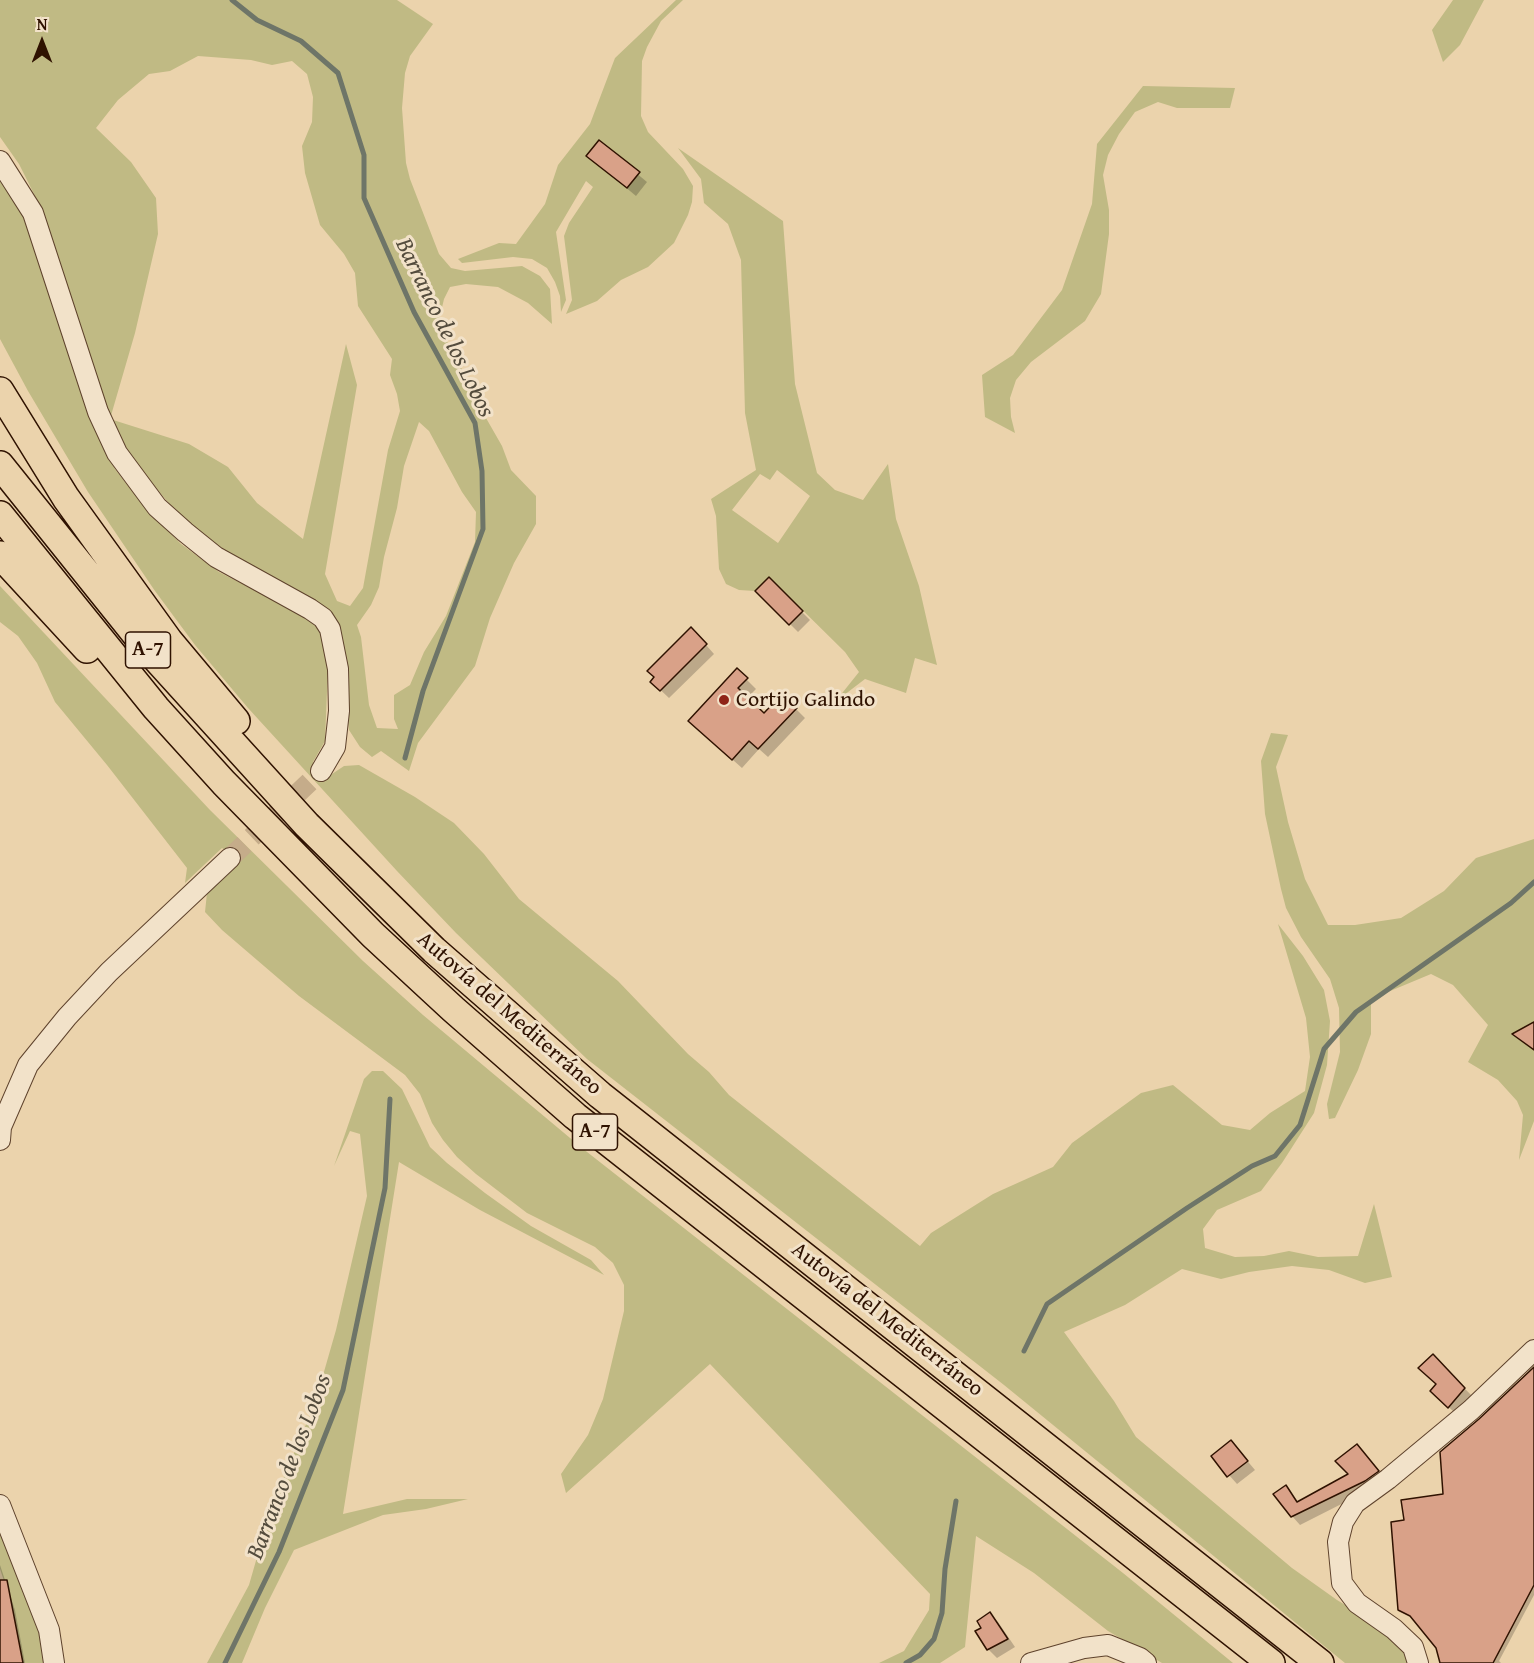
<!DOCTYPE html>
<html>
<head>
<meta charset="utf-8">
<style>
	body { margin:0 }
	#map { position:relative; width:1534px; height:1663px; overflow:hidden; background:#ebd3ac; font-family:"Gentium Book Plus",serif }
	canvas { display:block }
	.north { position:absolute; left:12px; top:12px; width:60px; height:60px; -webkit-text-stroke:4px #f2e2c9; paint-order:stroke; rotate:0deg; font-size:16px; font-weight:700; line-height:24px; text-align:center; color:#2f1201 }
	.north::after { content:''; display:block; margin:auto; width:21px; height:27px; background:#2f1201; clip-path:polygon(50% 0,100% 100%,50% 72%,0 100%) }
</style>
</head>
<body>
<div id="map">
<canvas width="1534" height="1663"></canvas>
<div class="north">N</div>
</div>
<script>
const context = document.querySelector('canvas').getContext('2d');
context.lineJoin = 'round';
function fillPath(path, color) { context.fillStyle = color; context.fill(path, 'evenodd'); }
const shape = rows => new Path2D(rows.map(r => 'M' + r).join(''));
function trace(path, color, width, dash) { context.strokeStyle = color; context.lineWidth = width; context.lineCap = dash ? 'butt' : 'round'; context.setLineDash(dash || []); context.stroke(path); }
function drawText(font, color, halo, rows, align = 'center') {
  context.font = font + ' "Gentium Book Plus",serif'; context.lineWidth = 6; context.setLineDash([]); context.textBaseline = 'middle'; context.strokeStyle = halo; context.fillStyle = color; for (const [text, x, y, turn = 0] of rows) {
    context.save(); context.translate(x, y); context.rotate((+turn || 0) * Math.PI / 180); context.textAlign = isNaN(turn) ? turn : align; if (halo) context.strokeText(text, 0, 0); context.fillText(text, 0, 0); context.restore();
  }
}
fillPath(shape([
	[0,0,397,0,433,24,410,56,405,73,402,108,406,163,410,179,439,254,451,268,465,271,522,266,540,276,550,289,552,324,528,303,498,287,466,284,450,287,444,299,437,329,453,349,474,397,502,446,511,470,536,496,536,524,514,563,490,618,475,666,418,743,409,771,381,751,372,757,360,747,349,730,346,704,325,609,303,594,223,550,199,533,172,507,127,454,110,419,38,202,19,164,0,137],
	[198,56,251,60,272,65,292,61,307,74,313,97,312,122,302,146,305,173,320,225,344,254,355,273,358,306,392,359,390,375,397,394,400,411,388,450,363,588,350,606,337,601,325,574,357,385,346,344,303,539,257,503,228,467,189,444,110,419,135,333,158,234,156,198,131,162,96,128,118,100,149,74,170,71],
	[419,422,429,431,462,492,476,512,475,542,446,616,424,652,410,685,394,695,394,719,398,729,377,728,369,705,361,637,357,625,371,605,379,587,384,557,397,508,404,466],
	[676,0,683,0,661,21,647,47,642,61,641,116,648,132,683,169,693,186,692,202,688,215,674,243,648,267,621,280,597,301,566,314,572,300,564,236,569,223,593,187,586,181,556,232,566,300,561,312,560,296,555,282,547,268,532,259,513,257,462,263,458,259,499,243,516,244,545,204,558,165,590,124,615,58],
	[587,156,640,172,627,188],
	[1453,0,1484,0,1460,45,1443,62,1432,30],
	[1143,86,1235,88,1230,108,1177,108,1158,102,1135,112,1119,134,1108,155,1103,175,1109,210,1109,234,1101,294,1085,321,1031,362,1016,380,1010,398,1011,417,1015,433,985,417,982,375,1013,355,1062,290,1092,204,1097,144],
	[678,148,783,221,795,384,817,473,835,490,863,500,888,464,896,519,919,586,937,665,915,658,906,693,865,679,835,702,859,672,845,652,769,577,755,591,739,590,726,584,719,569,716,516,711,499,756,470,745,413,741,260,728,224,704,203,701,179],
	[777,470,810,496,778,543,732,510,760,474,770,480],
	[0,174,22,208,96,426,115,469,144,506,181,544,219,572,313,620,325,634,328,666,325,741,313,762,326,778,344,766,359,765,415,797,454,823,484,854,519,899,618,981,688,1054,709,1072,729,1095,920,1246,931,1233,993,1194,1053,1167,1072,1143,1141,1093,1173,1085,1222,1125,1250,1130,1270,1113,1305,1091,1310,1057,1306,1018,1278,924,1303,956,1324,990,1330,1021,1327,1065,1314,1113,1282,1163,1261,1191,1217,1210,1203,1229,1205,1248,1235,1257,1264,1256,1289,1251,1318,1257,1358,1256,1374,1204,1392,1277,1365,1283,1329,1270,1292,1266,1249,1272,1221,1279,1182,1269,1125,1305,1064,1332,1114,1401,1136,1437,1292,1568,1337,1600,1381,1627,1403,1649,1410,1663,1345,1663,1004,1385,587,1059,456,933,397,871,248,708,195,645,155,591,88,492,28,391,0,339],
	[0,586,210,810,363,961,423,1015,582,1148,1123,1573,1233,1663,1162,1663,1108,1631,1034,1573,976,1536,965,1647,940,1663,879,1663,904,1651,929,1610,930,1594,710,1364,566,1493,561,1474,588,1435,603,1399,624,1311,624,1285,613,1263,595,1247,527,1213,476,1174,457,1157,443,1140,432,1123,420,1094,405,1075,299,996,222,930,205,912,207,893,238,861,222,848,185,883,187,868,107,765,55,702,37,663,18,636,0,622],
	[1271,733,1288,735,1276,767,1288,822,1305,879,1328,925,1355,925,1401,918,1444,891,1476,858,1534,839,1534,1022,1512,1034,1534,1050,1534,1121,1519,1160,1523,1115,1517,1101,1498,1080,1468,1062,1488,1025,1453,985,1431,974,1371,999,1371,1034,1358,1070,1335,1118,1329,1119,1327,1104,1340,1052,1339,1008,1330,979,1301,937,1286,908,1281,889,1265,814,1261,761],
	[372,1071,383,1071,402,1089,430,1147,447,1163,485,1193,531,1226,591,1260,604,1275,480,1210,399,1162,343,1514,407,1499,468,1499,426,1509,383,1515,294,1550,265,1608,242,1663,207,1663,249,1585,272,1505,315,1403,336,1330,367,1196,360,1134,350,1131,334,1166,364,1079],
	[0,1526,42,1631,44,1663,21,1663,12,1605,0,1569]
]), '#c0ba84');
fillPath(shape([
	[599,142,647,182,636,196,588,156],
	[769,579,810,620,798,632,757,591],
	[699,637,714,654,669,698,652,682],
	[737,670,756,689,747,698,764,715,796,709,805,718,768,757,759,749,742,768,699,730],
	[1433,1356,1472,1396,1456,1414,1432,1391,1437,1384],
	[1534,1369,1534,1595,1499,1661,1501,1663,1441,1663,1437,1648,1414,1619,1399,1609,1405,1521,1444,1496,1480,1420],
	[1357,1446,1386,1479,1373,1488,1300,1525,1292,1516,1286,1487,1299,1503,1350,1474],
	[1239,1451,1255,1470,1237,1484,1213,1457],
	[0,1565,15,1610,25,1663,0,1663],
	[990,1614,998,1622,1015,1647,997,1658,988,1649,977,1631,983,1628]
]), '#0003');
trace(shape([
	[232,0,257,20,301,41,338,73,364,155,364,198,414,312,475,423,482,471,483,529,423,691,405,758],
	[1024,1351,1047,1304,1187,1208,1252,1166,1275,1156,1300,1125,1324,1049,1356,1012,1511,903,1534,882],
	[225,1663,279,1552,343,1390,385,1188,390,1099],
	[906,1663,920,1655,934,1639,942,1613,945,1569,956,1501]
]), '#6e7568', 5);
const building = shape([
	[599,140,640,172,627,188,586,156,599,140],
	[769,577,803,611,789,625,755,591,769,577],
	[691,627,707,644,660,691,650,682,654,677,647,671,691,627],
	[737,668,748,678,738,688,764,713,782,694,797,708,758,749,749,741,732,760,688,721,737,668],
	[1534,1022,1534,1050,1512,1034,1534,1022],
	[1433,1354,1465,1388,1448,1408,1430,1391,1436,1384,1418,1368,1433,1354],
	[1534,1367,1534,1585,1493,1663,1440,1663,1436,1648,1410,1616,1398,1610,1391,1522,1404,1520,1401,1500,1443,1494,1440,1452,1479,1419,1534,1367],
	[1231,1440,1248,1461,1227,1477,1211,1456,1231,1440],
	[1357,1444,1379,1471,1365,1481,1291,1517,1273,1494,1286,1485,1297,1502,1348,1474,1335,1461,1357,1444],
	[0,1580,7,1580,23,1663,0,1663,0,1580],
	[990,1612,1008,1639,987,1650,975,1631,981,1628,977,1621,990,1612]
]);
fillPath(building, '#d9a188');
trace(building, '#2f1201', 1.5);
trace(shape([
	[230,858,321,771]
]), '#c5ac8a', 20, [20, 10]);
const minor = shape([
	[0,161,33,213,98,412,117,453,157,507,185,532,216,557,310,609,323,618,330,629,338,669,339,711,335,747,321,771],
	[0,1140,1,1127,28,1065,67,1017,109,972,230,858],
	[0,1505,49,1630,54,1663],
	[1031,1663,1084,1648,1108,1645,1140,1658,1146,1663],
	[1418,1663,1413,1647,1394,1629,1357,1603,1342,1583,1338,1542,1343,1522,1355,1503,1388,1479,1471,1410,1534,1350]
]);
const highway = shape([
	[0,391,66,498,169,641,236,721],
	[0,465,150,652,307,825,434,950,600,1095,1320,1663],
	[0,515,156,708,224,783,373,935,453,1009,575,1116,1271,1663],
	[0,555,87,649]
]);
trace(minor, '#5e422c', 22);
trace(highway, '#2f1201', 30);
trace(minor, '#f2e2c9', 20);
trace(highway, '#ebd3ac', 27);
for (const [x, y, r, color] of [
	[724,700,6,"#8f2418"]
]) { const dot = new Path2D(); dot.arc(x, y, r, 0, 2 * Math.PI); context.fillStyle = color; context.fill(dot); trace(dot, '#f2e2c9', 2); }
for (const [x, y, w] of [
	[148,650,45],
	[595,1132,45]
]) { const box = new Path2D(); box.roundRect(x - w / 2, y - 18, w, 36, 4.5); context.fillStyle = '#f2e2c9'; context.fill(box); trace(box, '#2f1201', 1.5); }
drawText('bold 21px', '#2f1201', null, [
	["A-7",148,650],
	["A-7",595,1132]
]);
drawText('22px', '#2f1201', '#f2e2c9', [
	["Cortijo Galindo",736,700]
], 'left');
drawText('22px', '#2f1201', '#f2e2c9', [
	["Autovía del Mediterráneo",509,1014,41],
	["Autovía del Mediterráneo",887,1320,38]
]);
drawText('italic 24px', '#544c3d', '#f2e2c9', [
	["Barranco de los Lobos",444,328,64],
	["Barranco de los Lobos",290,1467,-69]
]);
</script>
</body>
</html>
